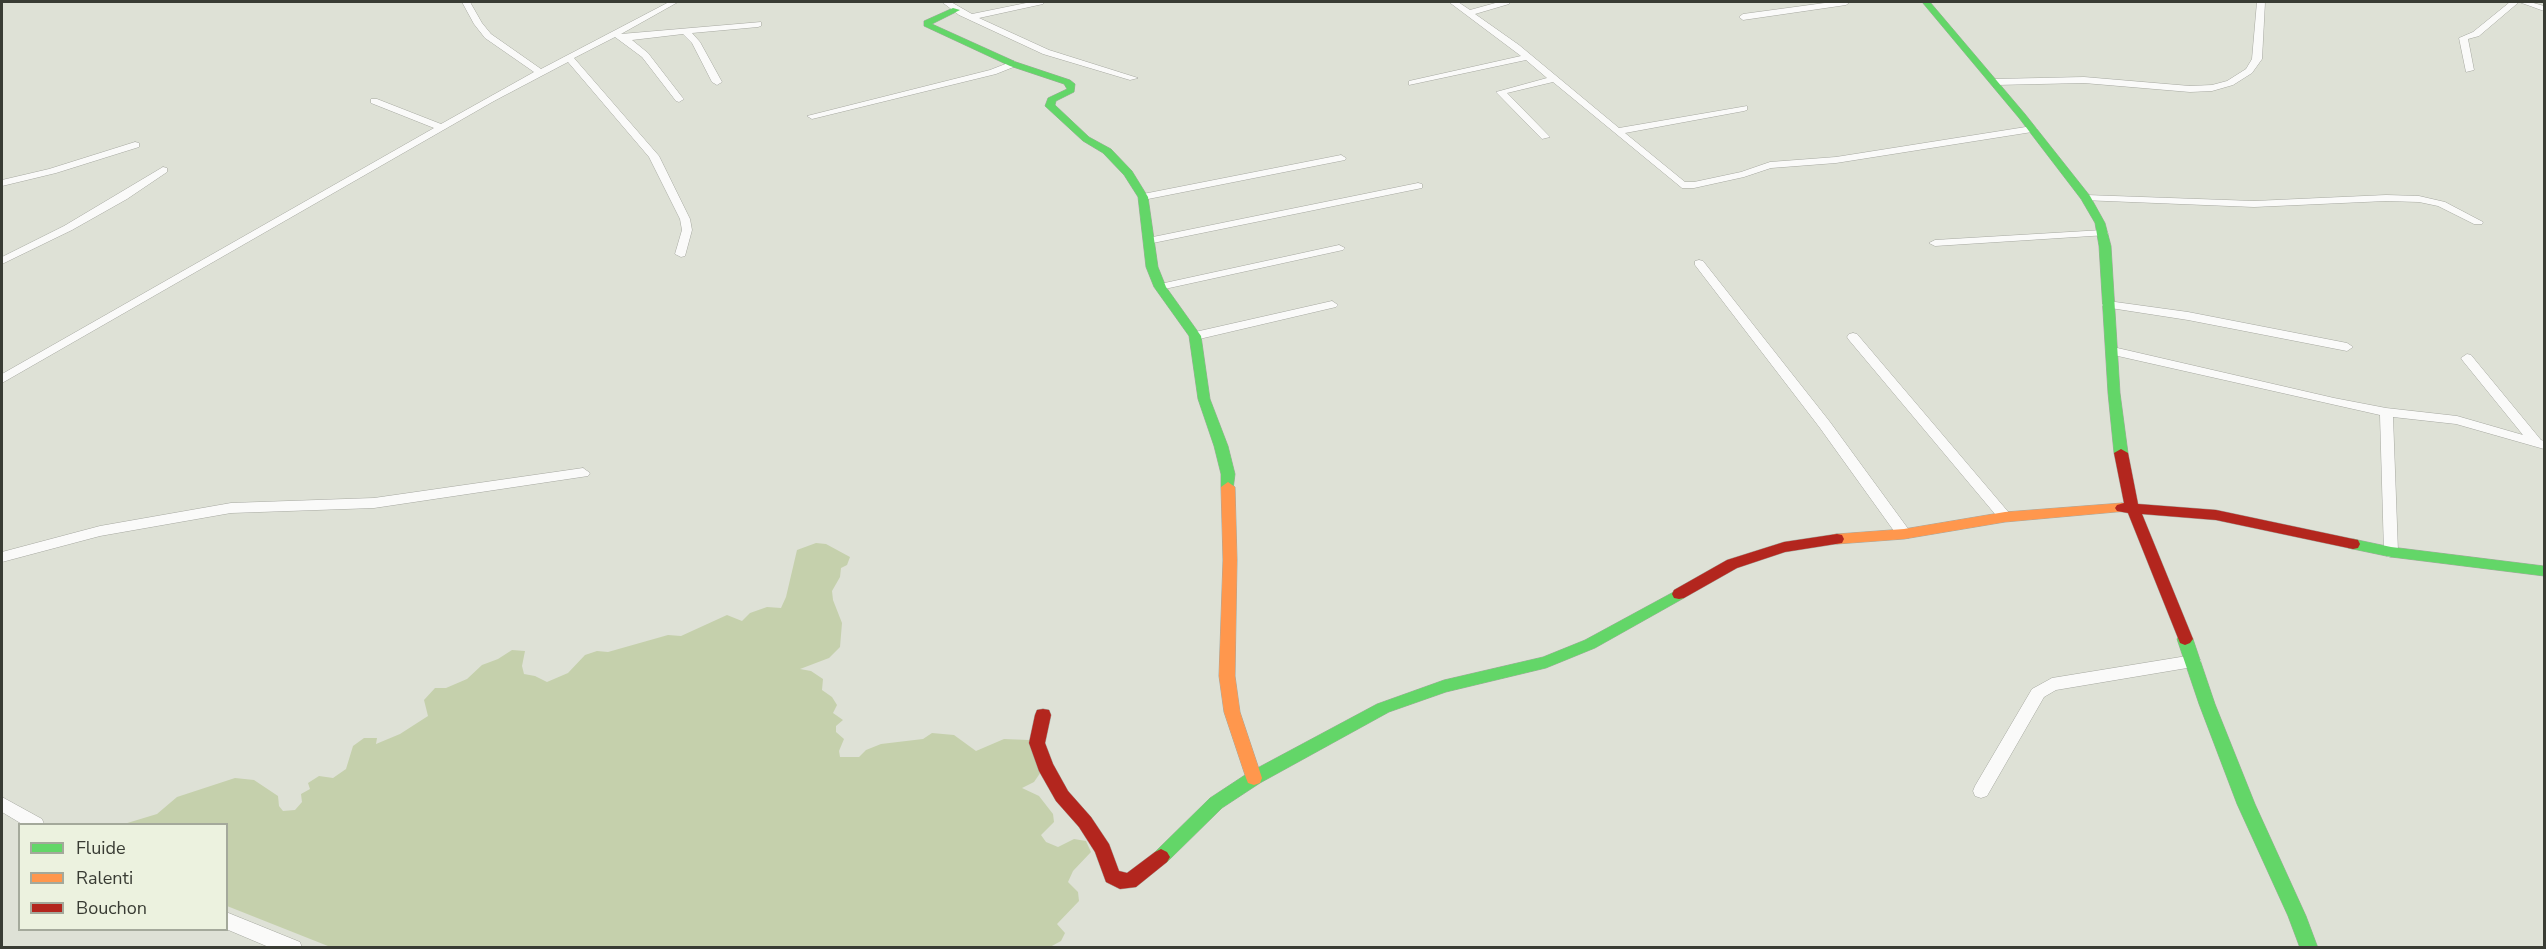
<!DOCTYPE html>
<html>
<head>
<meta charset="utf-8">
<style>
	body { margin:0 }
	#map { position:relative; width:2546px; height:949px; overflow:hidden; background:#dee1d6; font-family:"Nunito Sans",sans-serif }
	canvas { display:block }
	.frame { position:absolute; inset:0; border:3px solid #393c34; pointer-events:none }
	.legend { position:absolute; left:18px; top:823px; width:210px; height:108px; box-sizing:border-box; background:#ecf2df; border:2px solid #a4a99b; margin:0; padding:8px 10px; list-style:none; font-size:18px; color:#393c34 }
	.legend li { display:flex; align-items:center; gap:12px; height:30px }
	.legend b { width:30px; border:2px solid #a4a99b }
</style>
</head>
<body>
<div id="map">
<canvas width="2546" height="949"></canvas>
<div class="frame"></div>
<ul class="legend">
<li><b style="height:8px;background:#63d668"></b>Fluide</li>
<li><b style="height:8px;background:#ff974d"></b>Ralenti</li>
<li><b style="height:8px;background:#b3261e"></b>Bouchon</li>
</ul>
</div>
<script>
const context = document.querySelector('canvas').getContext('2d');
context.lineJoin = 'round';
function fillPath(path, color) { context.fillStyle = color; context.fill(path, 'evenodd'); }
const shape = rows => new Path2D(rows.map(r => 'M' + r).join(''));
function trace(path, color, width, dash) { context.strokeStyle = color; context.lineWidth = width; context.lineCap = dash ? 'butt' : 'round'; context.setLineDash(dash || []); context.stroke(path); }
fillPath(shape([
	[816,543,826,544,850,557,847,565,841,568,840,577,832,591,833,600,842,623,840,647,829,658,800,669,811,671,823,679,822,690,832,697,837,705,833,713,843,720,836,726,836,732,844,739,839,751,840,757,859,757,866,750,881,744,923,739,932,733,954,735,976,751,1004,739,1029,740,1045,766,1034,782,1022,788,1039,796,1053,814,1054,822,1041,835,1046,842,1058,847,1074,839,1086,841,1091,852,1073,871,1068,882,1078,892,1079,901,1057,924,1065,933,1061,941,1050,947,333,948,227,906,226,824,124,824,157,814,177,797,235,778,254,780,278,796,279,806,283,811,295,810,302,802,301,794,310,789,308,783,319,776,333,778,346,769,353,746,364,738,377,738,376,744,400,734,428,716,424,700,435,688,446,688,467,679,482,665,498,659,512,650,525,651,522,666,524,674,535,676,547,682,568,673,585,655,597,651,608,652,668,635,681,636,727,615,742,621,750,613,767,607,781,608,786,597,797,550]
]), '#c5d0ac');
const street = shape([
	[462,2,470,2,482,23,491,34,541,69,669,2,678,2,621,34,761,22,761,26,758,27,692,33,700,42,722,82,717,85,712,82,692,43,683,34,632,40,648,53,682,97,684,99,679,102,676,101,642,57,615,37,574,58,659,156,690,219,692,230,685,256,681,257,675,254,682,230,680,219,649,157,568,62,494,101,2,383,2,374,434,128,371,103,371,99,377,99,441,124,534,72,485,38,474,24,462,2],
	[942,2,951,2,972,14,1031,2,1044,2,1043,4,979,18,1049,50,1138,78,1130,80,1043,54,959,15,942,2],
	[1449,2,1458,2,1470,10,1499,2,1510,2,1509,4,1475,14,1519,45,1619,128,1747,106,1747,110,1744,111,1625,133,1685,182,1694,182,1741,172,1770,162,1836,157,2032,126,2037,129,2032,132,1836,163,1771,168,1744,177,1694,188,1682,188,1553,82,1507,93,1550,137,1542,139,1496,92,1547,78,1526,60,1409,85,1409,81,1521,56,1449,2],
	[1832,2,1850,2,1846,5,1743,20,1739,17,1743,14,1832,2],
	[2257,2,2265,2,2262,59,2252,73,2233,85,2212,91,2190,92,2084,83,1995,85,1990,82,1995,79,2084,77,2190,86,2212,85,2227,81,2246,69,2252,59,2257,2],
	[2510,2,2530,2,2544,6,2544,11,2519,2,2479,36,2468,39,2474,70,2466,72,2459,38,2473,32,2510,2],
	[1013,61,1016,62,1016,66,996,74,812,119,807,116,990,70,1013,61],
	[135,142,139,143,139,147,56,173,2,186,2,180,49,169,135,142],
	[1341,155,1346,158,1345,160,1143,200,1138,197,1143,194,1341,155],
	[163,167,167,168,167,172,127,199,72,230,2,264,2,257,64,226,163,167],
	[1418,183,1422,184,1422,188,1148,244,1143,241,1148,238,1418,183],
	[2086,195,2254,201,2386,195,2419,196,2445,202,2483,222,2482,224,2474,224,2438,206,2419,202,2386,201,2254,207,2082,200,2081,198,2086,195],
	[2103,230,2108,233,2107,235,1935,246,1929,243,1935,240,2103,230],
	[1339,245,1345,248,1343,250,1160,290,1154,287,1160,284,1339,245],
	[1699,260,1703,261,1830,422,1909,530,1911,534,1909,538,1899,538,1820,428,1695,265,1695,261,1699,260],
	[1332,301,1338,305,1336,307,1195,340,1189,336,1195,332,1332,301],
	[2108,301,2188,312,2347,343,2353,347,2347,351,2188,320,2104,307,2102,305,2104,303,2108,301],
	[1853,333,1857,334,2010,514,2012,517,2010,520,2000,520,1849,340,1847,337,1849,334,1853,333],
	[2113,347,2334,398,2386,408,2457,416,2523,435,2463,361,2461,358,2467,354,2471,355,2541,440,2544,441,2544,449,2456,424,2393,417,2398,552,2396,556,2391,557,2386,556,2384,552,2380,415,2109,354,2107,351,2109,348,2113,347],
	[583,468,590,473,588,476,374,508,231,513,100,536,2,562,2,552,100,526,231,503,374,498,583,468],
	[2193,655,2198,657,2201,661,2198,665,2193,667,2056,690,2044,697,1987,796,1981,798,1975,796,1973,791,1975,786,2032,689,2052,678,2193,655],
	[2,797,42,819,44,824,22,824,2,812,2,797],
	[226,912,300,942,302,948,271,948,226,929,226,912]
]);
const fast = shape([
	[1922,2,1930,2,2025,114,2090,196,2105,223,2111,246,2120,393,2128,453,2126,456,2121,457,2114,453,2108,393,2099,246,2095,223,2081,199,2019,118,1922,2],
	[953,8,960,10,932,24,1016,62,1070,80,1075,84,1074,92,1056,101,1055,105,1089,137,1111,149,1132,171,1148,197,1158,267,1166,287,1201,336,1210,399,1228,446,1235,474,1233,490,1228,492,1221,487,1221,474,1214,446,1198,399,1189,336,1154,287,1146,267,1138,197,1124,175,1103,153,1083,141,1045,106,1048,98,1067,89,1064,84,1010,66,924,26,924,21,953,8],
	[2353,539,2391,547,2544,566,2544,576,2391,557,2348,548,2346,544,2348,540,2353,539],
	[1679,589,1684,590,1686,594,1684,598,1595,648,1546,668,1446,692,1389,712,1260,783,1222,808,1167,862,1161,865,1155,862,1152,857,1155,852,1210,798,1248,773,1377,704,1444,680,1543,657,1585,640,1679,589],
	[2185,633,2190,635,2193,639,2215,704,2255,804,2306,916,2318,948,2300,948,2288,916,2237,804,2199,704,2177,639,2180,635,2185,633]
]);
const slow = shape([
	[1228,482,1235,487,1237,560,1235,676,1240,712,1262,778,1260,783,1254,785,1248,783,1246,778,1224,712,1219,676,1223,560,1221,487,1228,482],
	[2122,503,2127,505,2129,508,2127,511,2005,522,1904,539,1837,544,1832,543,1830,539,1832,535,1837,534,1904,529,2005,512,2122,503]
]);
const jam = shape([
	[2121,449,2128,453,2138,504,2216,510,2353,539,2358,540,2360,544,2358,548,2353,549,2216,520,2142,514,2193,639,2190,643,2185,645,2180,643,2128,513,2117,511,2115,508,2117,505,2124,503,2114,453,2121,449],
	[1837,534,1842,535,1844,539,1842,543,1785,552,1737,568,1684,598,1679,599,1674,598,1672,594,1674,590,1727,560,1784,542,1837,534],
	[1043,709,1049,710,1051,715,1045,743,1053,764,1068,791,1091,817,1109,844,1119,871,1127,873,1155,852,1161,849,1167,852,1170,857,1167,862,1136,887,1120,889,1106,882,1095,852,1079,827,1056,801,1039,771,1029,743,1035,715,1037,710,1043,709]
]);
trace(street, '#a6a8a0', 1);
trace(fast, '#a6a8a0', 1);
trace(slow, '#a6a8a0', 1);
trace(jam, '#a6a8a0', 1);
fillPath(street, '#fafaf9');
fillPath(fast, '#63d668');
fillPath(slow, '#ff974d');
fillPath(jam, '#b3261e');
</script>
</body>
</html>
